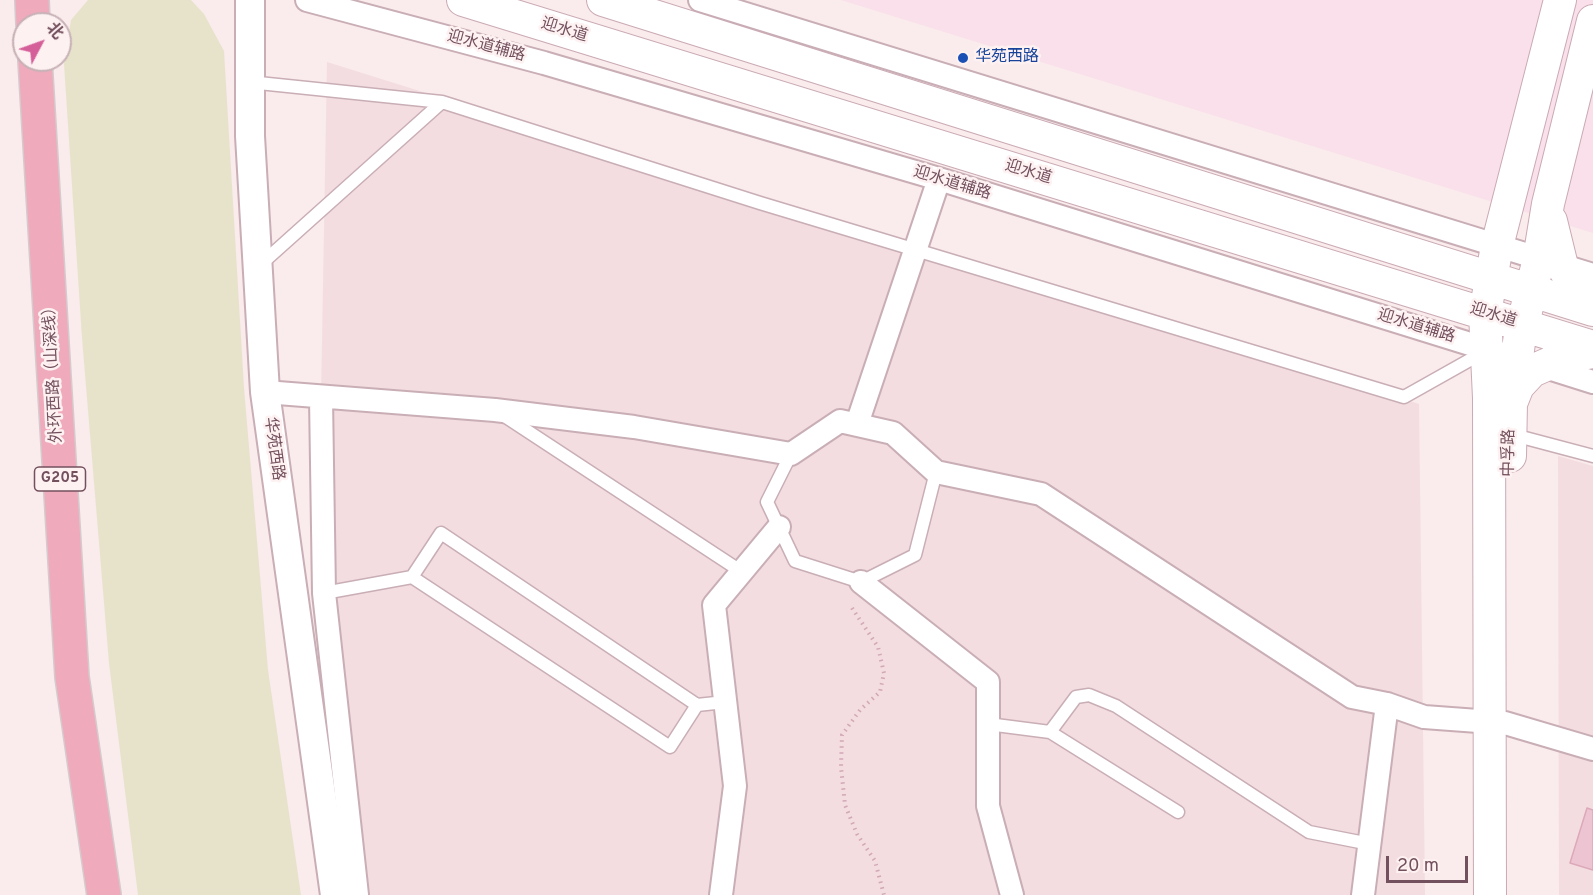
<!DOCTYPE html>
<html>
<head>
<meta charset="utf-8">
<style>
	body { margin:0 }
	#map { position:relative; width:1593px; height:895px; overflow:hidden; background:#faebec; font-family:Overpass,"Noto Sans SC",sans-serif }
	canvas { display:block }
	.north { position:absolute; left:12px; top:12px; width:60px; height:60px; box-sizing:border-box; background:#fdf1f2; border:2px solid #c6b1b6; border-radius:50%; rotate:49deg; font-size:16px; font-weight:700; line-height:24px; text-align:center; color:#73505d }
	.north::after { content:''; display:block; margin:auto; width:21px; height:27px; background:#d55f99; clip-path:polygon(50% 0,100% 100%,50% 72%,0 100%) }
	.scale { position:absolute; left:1386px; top:856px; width:82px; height:27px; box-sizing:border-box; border:3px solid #73505d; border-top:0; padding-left:8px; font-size:18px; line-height:21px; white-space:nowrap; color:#73505d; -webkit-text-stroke:4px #fdf1f2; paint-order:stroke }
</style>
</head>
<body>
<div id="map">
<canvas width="1593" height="895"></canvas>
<div class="north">北</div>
<div class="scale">20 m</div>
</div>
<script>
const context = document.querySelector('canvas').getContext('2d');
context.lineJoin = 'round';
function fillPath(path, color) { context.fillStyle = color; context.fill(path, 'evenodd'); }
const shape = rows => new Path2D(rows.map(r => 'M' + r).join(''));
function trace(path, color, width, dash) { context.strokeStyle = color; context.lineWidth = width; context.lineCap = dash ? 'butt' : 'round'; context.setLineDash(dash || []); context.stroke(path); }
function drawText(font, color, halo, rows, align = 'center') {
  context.font = font + ' Overpass,"Noto Sans SC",sans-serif'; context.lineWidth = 5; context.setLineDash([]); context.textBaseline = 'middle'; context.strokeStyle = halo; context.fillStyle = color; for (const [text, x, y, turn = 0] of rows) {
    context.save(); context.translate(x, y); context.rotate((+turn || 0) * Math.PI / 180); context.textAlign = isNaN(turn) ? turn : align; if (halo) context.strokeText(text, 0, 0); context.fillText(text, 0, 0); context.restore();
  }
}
fillPath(shape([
	[327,62,1419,404,1425,895,363,895,349,806,321,398],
	[1558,456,1593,466,1593,895,1559,895]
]), '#f3dde0');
fillPath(shape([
	[841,0,1593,0,1593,233]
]), '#f9e0ea');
fillPath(shape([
	[88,0,191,0,204,14,224,51,244,388,268,670,301,895,138,895,109,663,82,338,64,64,71,20]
]), '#e7e3ca');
const building = shape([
	[1587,808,1593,810,1593,870,1570,863,1587,808]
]);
fillPath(building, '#edc5d2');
trace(building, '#dda8b9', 1.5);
const service = shape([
	[249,82,442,102,760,203,1404,397,1484,352],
	[260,265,442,102],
	[503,415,742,572],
	[1510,434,1593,456],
	[791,454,767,502,795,561,861,582,915,555,936,472],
	[324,593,412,577,441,533,697,705,670,747,412,577],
	[697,705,725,702],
	[988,724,1050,732,1178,812],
	[1050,732,1076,697,1089,695,1116,706,1309,832,1370,844]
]);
const minor = shape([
	[307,0,544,63,939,179,1499,353],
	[700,0,1593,275],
	[1536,364,1593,382],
	[265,392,495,410,634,427,791,454,840,421,893,433,936,472,1041,494,1352,697,1387,704,1424,717,1505,723,1593,749],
	[321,398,324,593,357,895],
	[857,424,939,179],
	[861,582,988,682,988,806,1012,895],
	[721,895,735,786,714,605,779,527],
	[1363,895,1387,704]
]);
const tertiary = shape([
	[250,0,250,136,265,392,335,895]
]);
const secondary = shape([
	[463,0,1593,347],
	[603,0,1593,310],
	[1551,221,1562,266,1572,280,1593,299],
	[1512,401,1518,386,1532,371,1564,357,1593,352],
	[1510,456,1511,402,1520,335,1539,259,1548,204,1593,21],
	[1490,895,1489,398,1485,313,1497,246,1560,0]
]);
const trunk = shape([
	[32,0,33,24],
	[35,60,72,677,104,895]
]);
trace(service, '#c9aeb6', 15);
trace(minor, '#c9aeb6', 26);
trace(tertiary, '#c9aeb6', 32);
trace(secondary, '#caaab4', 34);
trace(trunk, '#d5cace', 36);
trace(shape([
	[852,608,878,647,884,673,880,692,860,710,842,735,841,767,845,805,857,834,875,861,884,895]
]), '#d2a8b6', 4, [1.5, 4.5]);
trace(service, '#fff', 12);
trace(minor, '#fff', 22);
trace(tertiary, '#fff', 28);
trace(secondary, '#fff', 32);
trace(trunk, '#efaabc', 33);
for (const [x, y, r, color] of [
	[963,58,6,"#1a4fb4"]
]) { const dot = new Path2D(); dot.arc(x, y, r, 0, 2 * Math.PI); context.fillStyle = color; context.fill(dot); trace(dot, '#fdf1f2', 2); }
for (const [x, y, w] of [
	[60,479,51]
]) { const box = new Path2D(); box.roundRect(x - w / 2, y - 12, w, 24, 4.5); context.fillStyle = '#fdf1f2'; context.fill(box); trace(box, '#73505d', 1.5); }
drawText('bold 15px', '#73505d', null, [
	["G205",60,479]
]);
drawText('16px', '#73505d', '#fdf1f2', [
	["迎水道",564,31,17],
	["迎水道辅路",486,47,15],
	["迎水道",1028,173,17],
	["迎水道辅路",952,184,17],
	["迎水道",1493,316,17],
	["迎水道辅路",1416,327,17],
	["外环西路（山深线）",54,371,-93],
	["华苑西路",273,449,82],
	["中孚路",1510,453,-89]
]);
drawText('16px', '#164399', '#fdf1f2', [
	["华苑西路",975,58]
], 'left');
</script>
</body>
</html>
